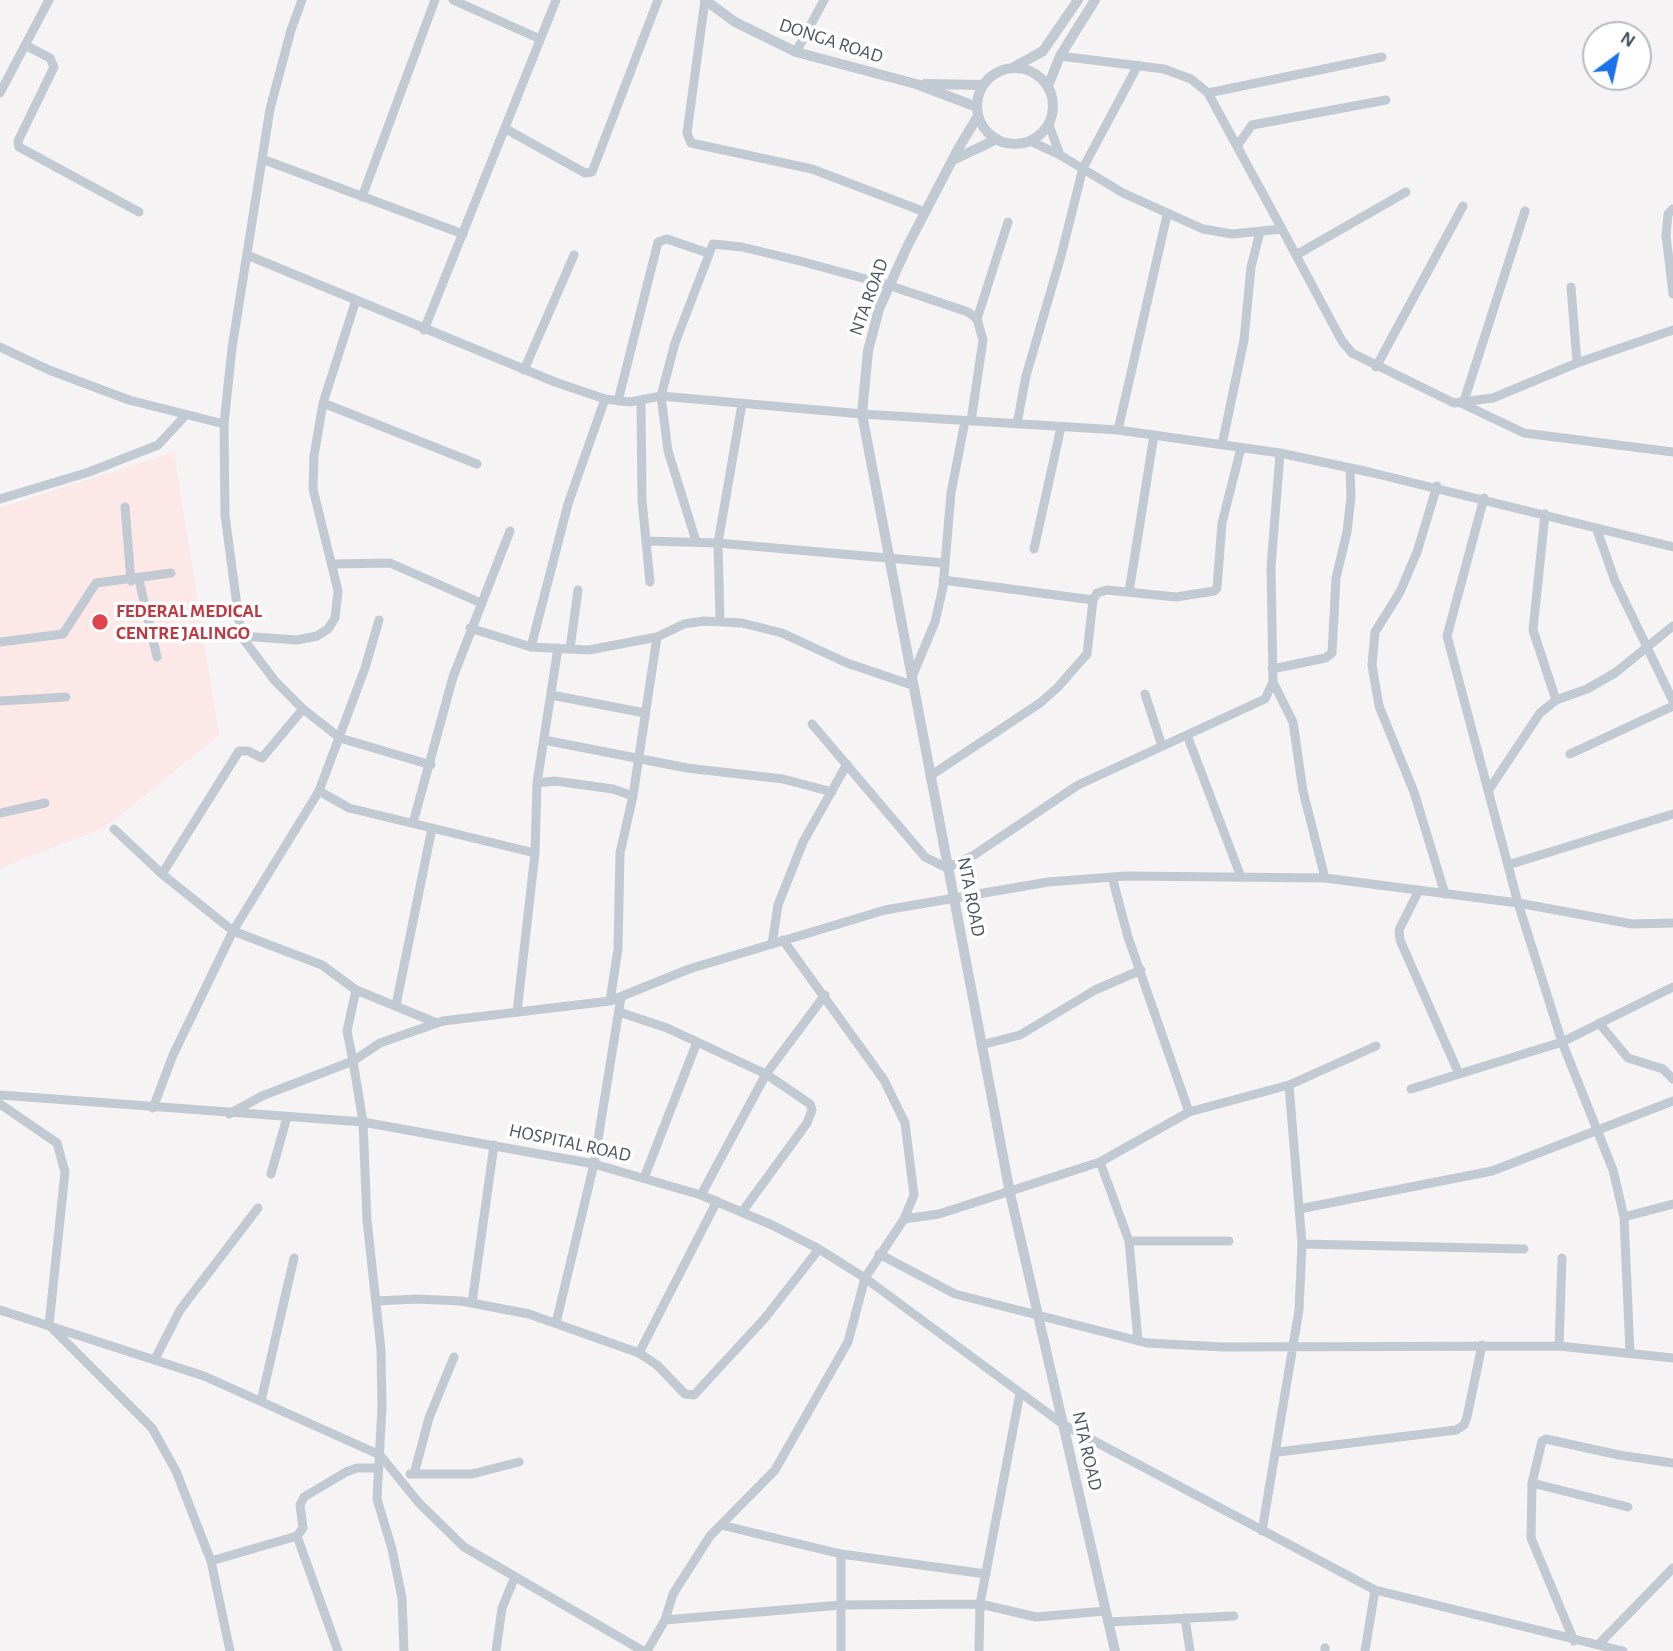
<!DOCTYPE html>
<html>
<head>
<meta charset="utf-8">
<style>
	body { margin:0 }
	#map { position:relative; width:1673px; height:1651px; overflow:hidden; background:#f5f3f3; font-family:"Alegreya Sans",sans-serif }
	canvas { display:block }
	.north { position:absolute; left:1582px; top:21px; width:70px; height:70px; box-sizing:border-box; background:#fff; border:2px solid #b7bbc0; border-radius:50%; rotate:33deg; font-size:19px; font-weight:700; line-height:28px; text-align:center; color:#4a5661 }
	.north::after { content:''; display:block; margin:auto; width:24px; height:32px; background:#1a73e8; clip-path:polygon(50% 0,100% 100%,50% 72%,0 100%) }
</style>
</head>
<body>
<div id="map">
<canvas width="1673" height="1651"></canvas>
<div class="north">N</div>
</div>
<script>
const context = document.querySelector('canvas').getContext('2d');
context.lineJoin = 'round';
function fillPath(path, color) { context.fillStyle = color; context.fill(path, 'evenodd'); }
const shape = rows => new Path2D(rows.map(r => 'M' + r).join(''));
function trace(path, color, width, dash) { context.strokeStyle = color; context.lineWidth = width; context.lineCap = dash ? 'butt' : 'round'; context.setLineDash(dash || []); context.stroke(path); }
function drawText(font, color, halo, rows, align = 'center') {
  context.font = font + ' "Alegreya Sans",sans-serif'; context.lineWidth = 7; context.setLineDash([]); context.textBaseline = 'middle'; context.strokeStyle = halo; context.fillStyle = color; for (const [text, x, y, turn = 0] of rows) {
    context.save(); context.translate(x, y); context.rotate((+turn || 0) * Math.PI / 180); context.textAlign = isNaN(turn) ? turn : align; if (halo) context.strokeText(text, 0, 0); context.fillText(text, 0, 0); context.restore();
  }
}
fillPath(shape([
	[174,452,219,735,106,827,0,868,0,508]
]), '#fce8e6');
trace(shape([
	[302,0,291,30,270,109,232,348,224,424,225,515,241,636,275,681,303,709,340,738,431,765],
	[453,0,540,39],
	[705,0,687,133,691,143,812,169,925,212],
	[25,45,50,58,54,67,18,141,19,147,139,212],
	[796,52,824,0],
	[1060,56,1164,69,1191,79,1208,93,1282,229],
	[0,93,49,0],
	[1208,93,1382,57],
	[1049,125,1060,155],
	[506,129,585,173,592,172,658,0],
	[1030,141,1060,155,1123,193,1203,229,1232,234,1282,229,1342,341,1352,353,1454,403,1493,398,1577,363,1673,330],
	[1237,146,1252,125,1386,100],
	[262,159,463,234],
	[362,197,435,0],
	[1673,209,1668,214,1666,235,1673,294],
	[1525,211,1463,404,1524,433,1673,452],
	[247,255,555,382,605,399,630,402,661,396,862,414,1118,430,1280,453,1369,472,1673,547],
	[1296,255,1406,192],
	[1571,287,1577,363],
	[977,319,1008,222],
	[424,330,556,0],
	[0,347,49,370,129,400,224,424],
	[1376,367,1463,206],
	[524,370,574,255],
	[605,399,568,504,531,647,589,650,657,637,684,624,704,621,742,623,782,633,847,663,912,685],
	[641,400,642,500,650,582],
	[618,401,658,242,667,239,708,253],
	[323,403,477,464],
	[1017,424,1026,376,1061,256,1083,168,1138,65],
	[1118,430,1167,215],
	[1222,445,1244,340,1251,267,1260,232],
	[1437,486,1417,552,1400,592,1375,632,1372,665,1379,706,1414,792,1445,894],
	[1484,498,1447,636,1518,903,1562,1042,1613,1170,1624,1217,1630,1353],
	[0,499,89,472,158,445,184,417],
	[125,507,131,581],
	[1545,514,1533,630,1556,700],
	[1597,530,1615,581,1673,701],
	[647,541,718,543,944,563],
	[696,541,668,451,661,396,675,343,713,244,742,247,800,261,888,285,968,312,977,319,983,340,971,421],
	[1034,549,1061,427],
	[334,564,390,563,481,603],
	[139,580,157,657],
	[943,580,1093,600],
	[1129,592,1154,435],
	[720,621,718,543,742,404],
	[470,628,531,647],
	[241,636,297,640,317,636,328,629,335,618,338,591,313,489,314,456,323,403,356,300],
	[0,642,63,634,96,583,171,573],
	[570,649,578,590],
	[1272,669,1325,658,1332,653,1336,578,1347,532,1351,497,1350,468],
	[912,677,935,622,943,587,951,493,965,421],
	[1273,682,1293,722,1303,791,1325,878],
	[1145,694,1162,746],
	[551,695,645,713],
	[0,701,66,697],
	[812,724,925,857,947,868,974,855,1078,785,1265,699,1273,682,1271,567,1280,453],
	[1187,735,1241,877],
	[544,740,687,768,783,779,832,792],
	[1570,754,1673,706],
	[930,776,1040,703,1058,687,1087,654,1093,600,1097,593,1107,590,1176,597,1214,591,1217,588,1222,523,1241,448],
	[537,783,555,781,613,789,633,796],
	[319,791,349,808,535,853],
	[1488,791,1540,713,1556,700,1587,689,1615,673,1673,626],
	[0,813,45,803],
	[413,823,453,677,510,531],
	[114,829,162,874,233,931,322,965,356,990,437,1023],
	[1508,865,1673,814],
	[162,874,239,751,248,751,262,758,303,709],
	[1112,877,1128,937,1189,1112],
	[1419,890,1399,930,1400,940,1459,1074],
	[772,944,778,905,803,842,847,764],
	[610,1001,618,949,620,853,633,796,657,637],
	[396,1005,432,828],
	[517,1012,535,853,537,783,558,648],
	[619,1012,667,1028,766,1074,810,1104,812,1110,807,1123,742,1212],
	[1599,1023,1628,1058,1663,1069,1673,1079],
	[981,1045,1020,1035,1095,990,1141,970],
	[1411,1089,1562,1042,1673,987],
	[0,1095,363,1122,594,1164,701,1195,772,1225,819,1249,865,1278,1064,1425,1375,1590,1623,1651],
	[0,1104,57,1143,65,1172,49,1325,152,1428,176,1471,211,1561,230,1651],
	[153,1108,173,1055,233,931,319,791,365,668,379,620],
	[229,1114,262,1096,353,1061,347,1031,356,990],
	[1100,1162,1129,1241,1138,1341],
	[271,1174,287,1117],
	[644,1178,697,1042],
	[701,1195,766,1074,825,995],
	[1299,1209,1492,1171,1673,1101],
	[1624,1217,1673,1204],
	[904,1219,939,1214,1100,1162,1189,1112,1289,1085,1376,1046],
	[1129,1241,1229,1241],
	[1302,1244,1524,1249],
	[879,1254,955,1294,1147,1343,1223,1347,1559,1346,1673,1358],
	[376,1301,417,1299,461,1301,529,1314,639,1353,657,1365,685,1394,694,1395,765,1318,819,1249],
	[472,1303,494,1145],
	[0,1310,204,1376,380,1455,419,1503,464,1547,643,1651],
	[556,1323,594,1164,621,997],
	[1559,1346,1562,1258],
	[639,1353,717,1201],
	[155,1359,180,1310,258,1208],
	[261,1401,294,1258],
	[1278,1452,1456,1430,1464,1425,1467,1417,1482,1345],
	[410,1474,472,1474,519,1462],
	[414,1474,429,1418,454,1357],
	[1532,1483,1628,1507],
	[721,1525,841,1554,986,1574],
	[1262,1531,1299,1310,1302,1244,1289,1085],
	[297,1536,338,1651],
	[841,1554,841,1651],
	[211,1561,297,1536,303,1528,300,1505,304,1497,346,1472,357,1468,376,1468],
	[1185,1618,1190,1651],
	[665,1620,841,1605,980,1604,1036,1617,1105,1611],
	[1108,1622,1234,1616],
	[1574,1641,1531,1538,1532,1483,1542,1441,1546,1439,1619,1455,1673,1463],
	[1599,1644,1673,1568],
	[404,1651,402,1598,392,1549,377,1499,382,1407,381,1350,367,1220,363,1122,353,1061,380,1043,443,1021,610,1001,689,969,885,910,1048,882,1126,876,1325,878,1518,903,1632,924,1673,923],
	[496,1651,502,1608,514,1579],
	[647,1651,665,1620,673,1594,710,1536,775,1470,848,1342,865,1278,904,1219,914,1195,905,1123,884,1080,783,940],
	[979,1651,980,1604,1020,1393],
	[1325,1651,1325,1648],
	[1365,1651,1375,1590]
]), '#c1cad2', 9);
trace(shape([
	[705,0,735,22,796,52,916,84,977,107],
	[1014,67,1043,51,1078,0],
	'977 106a38 38 0 1 1 76 0a38 38 0 1 1-76 0Z',
	[925,84,983,85],
	[1048,86,1060,56,1095,0],
	[978,116,958,149,907,247,879,309,868,351,862,414,1010,1193,1115,1651],
	[953,160,997,139]
]), '#c1cad2', 10);
for (const [x, y, r, color] of [
	[100,622,9,"#e0444e"]
]) { const dot = new Path2D(); dot.arc(x, y, r, 0, 2 * Math.PI); context.fillStyle = color; context.fill(dot); trace(dot, '#fff', 2.5); }
drawText('19px', '#4a5661', '#fff', [
	["DONGA ROAD",831,41,18],
	["NTA ROAD",869,297,-70],
	["NTA ROAD",971,897,79],
	["HOSPITAL ROAD",570,1143,12],
	["NTA ROAD",1087,1451,77]
]);
drawText('bold 19px', '#be3a42', '#fff', [
	["FEDERAL MEDICAL",116,611],
	["CENTRE JALINGO",116,633]
], 'left');
</script>
</body>
</html>
